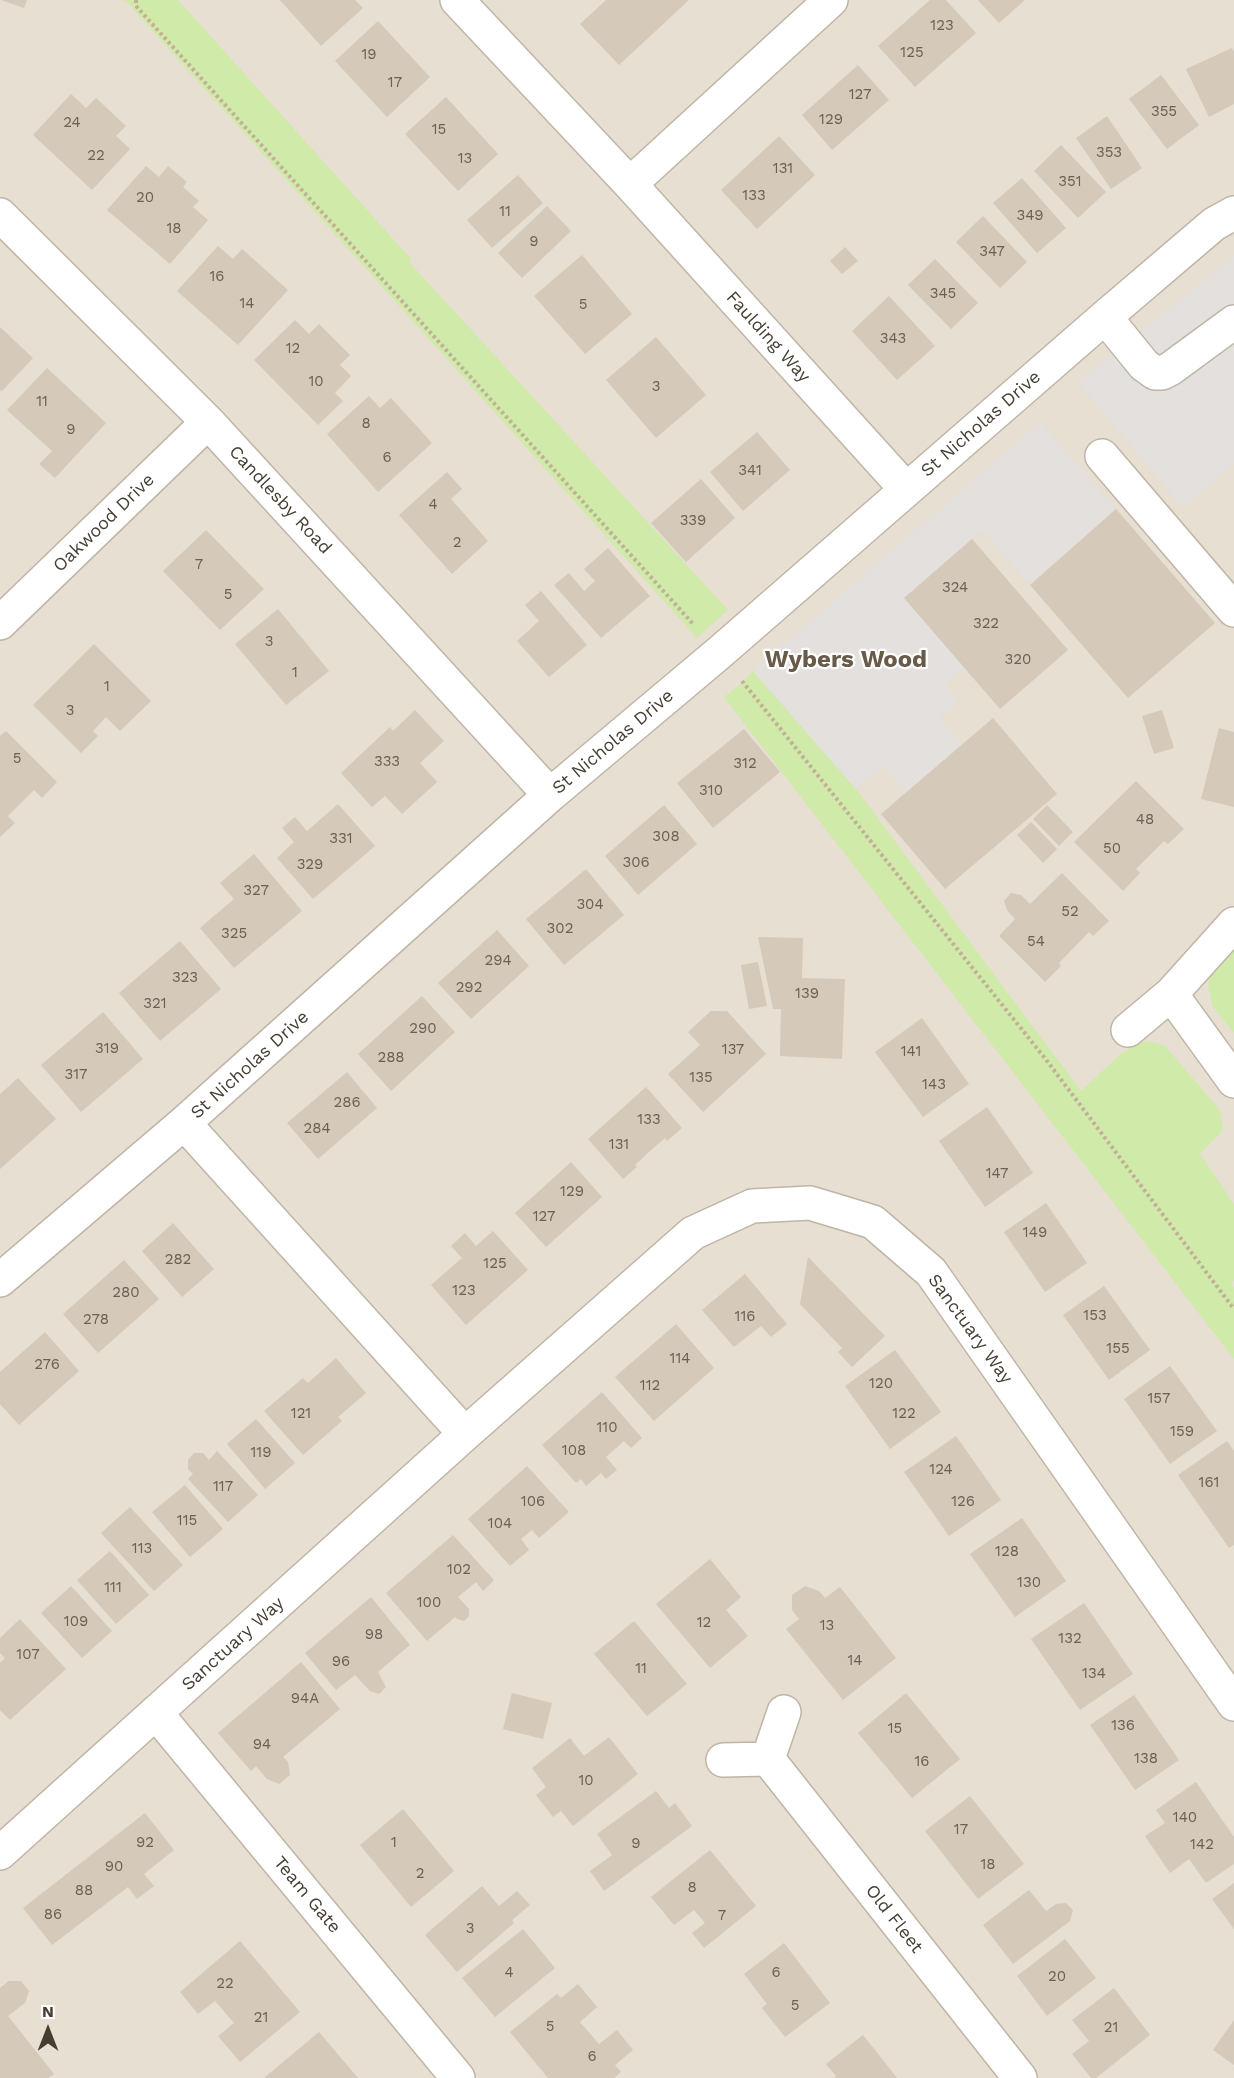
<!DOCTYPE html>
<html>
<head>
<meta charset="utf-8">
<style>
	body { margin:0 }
	#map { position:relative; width:1234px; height:2078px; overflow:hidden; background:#f3eee4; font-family:"Work Sans",sans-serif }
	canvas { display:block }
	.north { position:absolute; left:18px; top:2000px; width:60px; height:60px; -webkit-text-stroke:4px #fff; paint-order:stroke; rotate:0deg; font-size:16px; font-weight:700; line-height:24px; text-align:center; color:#453e33 }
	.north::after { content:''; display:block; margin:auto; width:21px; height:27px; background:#453e33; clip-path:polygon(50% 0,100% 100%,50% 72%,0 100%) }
</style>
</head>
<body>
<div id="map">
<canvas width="1234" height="2078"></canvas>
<div class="north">N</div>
</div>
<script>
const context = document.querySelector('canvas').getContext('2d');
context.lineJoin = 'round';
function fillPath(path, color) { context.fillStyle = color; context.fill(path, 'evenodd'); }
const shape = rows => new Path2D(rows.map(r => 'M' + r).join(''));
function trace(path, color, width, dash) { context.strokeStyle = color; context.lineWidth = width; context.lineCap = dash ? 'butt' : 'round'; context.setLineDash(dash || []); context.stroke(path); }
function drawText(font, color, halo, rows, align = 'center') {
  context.font = font + ' "Work Sans",sans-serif'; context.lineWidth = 4.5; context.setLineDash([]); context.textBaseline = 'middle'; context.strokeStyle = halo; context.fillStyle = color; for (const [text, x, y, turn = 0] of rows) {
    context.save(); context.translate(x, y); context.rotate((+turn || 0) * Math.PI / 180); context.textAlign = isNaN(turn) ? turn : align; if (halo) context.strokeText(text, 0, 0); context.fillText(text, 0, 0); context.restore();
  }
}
fillPath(shape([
	[0,0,1234,0,1234,2078,0,2078]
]), '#e7dfd1');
fillPath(shape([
	[122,0,178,0,411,259,409,262,728,610,697,638,126,1],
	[753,671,856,789,1081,1091,1123,1052,1146,1041,1164,1045,1220,1110,1223,1130,1200,1154,1234,1204,1234,1280,1231,1283,1234,1288,1234,1359,724,697,743,682],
	[1234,946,1234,1033,1213,1007,1208,985,1211,970]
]), '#d0eaaa');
fillPath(shape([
	[1234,256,1234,463,1183,508,1078,382],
	[1040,422,1116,509,1030,585,983,531,972,539,965,667,945,685,959,701,940,718,962,744,906,793,883,766,856,789,753,671]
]), '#e3e0dd');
fillPath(shape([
	[1,0,27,0,24,8],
	[280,0,355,0,363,8,321,46],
	[606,0,689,0,619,65,580,24],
	[930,0,946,0,976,33,915,87,878,46],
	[978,0,1025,0,999,23],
	[378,21,430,77,387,117,335,61],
	[1232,48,1234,52,1234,104,1209,117,1186,69],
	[858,65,889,100,832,150,802,115],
	[1161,75,1199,125,1167,149,1129,99],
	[71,94,86,108,96,98,126,126,116,136,130,149,92,190,33,135],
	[446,97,498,154,458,191,405,134],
	[1107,116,1142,168,1111,189,1076,138],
	[779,136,815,175,757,229,721,190],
	[1061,145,1106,192,1078,218,1034,171],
	[146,166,159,177,168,166,187,182,183,187,199,201,193,207,208,220,170,264,107,210],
	[518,175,543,203,492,248,467,220],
	[1022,178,1066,228,1037,253,993,203],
	[547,206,571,231,522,278,498,253],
	[983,216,1027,262,1000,288,956,242],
	[218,246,233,259,242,249,288,290,238,345,177,291],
	[845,247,858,261,842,274,830,261],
	[582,255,632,314,585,354,534,296],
	[935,259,978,303,951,329,908,285],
	[889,296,935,346,897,380,852,331],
	[295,320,309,334,319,324,350,355,340,365,351,376,335,393,343,401,318,425,254,360],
	[0,327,33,358,2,391,0,390],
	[656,337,706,395,656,438,606,380],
	[47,368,106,423,55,478,39,464,52,451,7,410],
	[369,396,380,408,391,398,432,443,378,492,327,434],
	[757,432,790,470,743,511,710,472],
	[447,472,462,489,451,499,488,541,452,574,399,515],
	[701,479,735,518,686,562,651,523],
	[1116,509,1215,623,1128,698,1030,585],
	[206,530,264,589,220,630,163,571],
	[972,539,1068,650,1000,709,904,598],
	[608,548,650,596,601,638,554,585,569,573,584,591,595,581,584,569],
	[541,591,587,645,549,677,517,641,539,621,525,605],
	[278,609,329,671,286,705,235,644],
	[94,644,151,701,120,731,106,717,93,731,98,736,81,753,33,705],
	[415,710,444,741,420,763,437,782,402,814,385,796,372,807,341,773,390,727,393,731],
	[1162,710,1174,748,1154,754,1142,716],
	[993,718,1057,794,945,889,881,814],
	[1219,728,1234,732,1234,807,1201,799],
	[744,729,780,772,713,828,677,783],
	[6,731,57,782,42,798,34,790,8,816,15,823,0,837,0,736],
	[1136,781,1184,829,1168,844,1164,841,1136,869,1140,873,1123,891,1074,842],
	[338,804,375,846,313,899,277,858,294,842,282,828,295,817,307,831],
	[664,805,697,844,638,895,605,856],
	[1047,805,1073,832,1059,846,1033,819],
	[1031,822,1057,849,1043,863,1017,835],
	[254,854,302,911,234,968,200,928,234,899,220,883],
	[586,869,624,915,564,965,526,919],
	[1062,873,1109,921,1093,936,1089,932,1059,963,1061,966,1045,982,999,936,1015,919,1007,910,1004,901,1011,893,1021,895,1030,904],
	[497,930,529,966,471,1019,438,983],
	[758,937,803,938,802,978,845,979,842,1059,780,1056,781,1009,773,1009],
	[180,941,221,989,160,1041,119,993],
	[758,962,767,1006,749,1009,741,965],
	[422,996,455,1032,391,1091,358,1054],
	[711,1011,727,1011,766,1054,703,1112,668,1074,700,1045,688,1032],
	[103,1012,143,1059,81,1112,41,1065],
	[922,1018,969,1084,923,1117,875,1052],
	[347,1072,377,1108,318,1159,287,1123],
	[18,1078,56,1119,0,1169,0,1094],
	[646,1087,682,1128,667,1141,665,1138,650,1151,635,1165,637,1167,623,1179,588,1139],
	[987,1107,1033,1173,985,1207,939,1141],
	[571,1162,602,1197,546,1247,515,1213],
	[1046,1203,1087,1263,1045,1292,1004,1232],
	[173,1223,214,1269,182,1297,142,1251],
	[493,1231,528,1270,466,1325,431,1285,462,1258,451,1246,465,1233,476,1246],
	[808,1257,885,1336,852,1367,838,1352,842,1348,800,1304],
	[124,1260,159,1299,98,1353,63,1314],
	[745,1274,787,1324,771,1337,761,1326,734,1347,702,1310],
	[1104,1286,1150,1350,1109,1380,1063,1315],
	[676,1324,714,1368,654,1421,615,1377],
	[45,1332,79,1371,19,1425,0,1404,0,1372],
	[895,1350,941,1412,890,1449,845,1386],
	[336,1358,366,1393,338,1417,342,1421,303,1455,264,1411,303,1378,308,1383],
	[1170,1366,1217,1431,1170,1464,1124,1399],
	[602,1392,642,1438,631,1448,624,1441,606,1457,617,1470,606,1479,601,1473,586,1486,581,1479,576,1483,542,1445],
	[256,1419,295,1463,265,1489,227,1444],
	[956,1436,1001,1500,949,1536,904,1472],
	[1227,1441,1234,1451,1234,1545,1229,1548,1178,1475],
	[217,1451,258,1495,228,1522,188,1479,193,1474,188,1469,188,1460,194,1453,203,1453,209,1460],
	[527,1466,569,1512,539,1538,532,1530,521,1539,529,1550,510,1566,468,1519],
	[185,1485,223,1529,190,1557,152,1512],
	[130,1507,183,1565,154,1591,101,1533],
	[1022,1518,1066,1581,1015,1617,970,1554],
	[453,1535,494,1580,483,1591,476,1582,458,1597,469,1609,469,1616,464,1621,457,1619,455,1617,427,1641,386,1593],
	[110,1551,149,1595,116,1624,77,1580],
	[710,1559,741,1597,726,1610,748,1636,710,1668,656,1604],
	[71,1586,112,1631,82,1658,41,1613],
	[805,1586,819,1591,825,1598,840,1587,896,1658,843,1700,786,1629,799,1619,792,1610,792,1595],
	[371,1597,410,1645,378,1672,386,1687,379,1694,370,1691,355,1675,336,1690,305,1653],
	[1084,1603,1133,1674,1080,1710,1031,1639],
	[20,1619,66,1669,10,1720,0,1710,0,1663,5,1658,0,1653,0,1638],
	[634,1621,687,1684,647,1716,594,1654],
	[301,1662,340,1709,283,1757,288,1762,290,1775,279,1784,267,1779,256,1766,251,1771,218,1733],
	[512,1693,552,1703,543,1739,503,1729],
	[906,1693,960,1759,912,1798,858,1733],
	[1134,1695,1179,1760,1135,1790,1090,1725],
	[609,1737,638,1774,573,1826,561,1811,553,1817,536,1795,546,1787,532,1768,570,1738,584,1756],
	[1196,1782,1234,1837,1234,1864,1206,1883,1189,1859,1170,1873,1145,1836,1165,1823,1156,1810],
	[656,1791,669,1808,675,1803,692,1826,604,1891,590,1871,612,1855,597,1834],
	[970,1796,1024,1864,978,1899,925,1831],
	[403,1809,454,1871,411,1907,360,1845],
	[145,1813,174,1850,144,1874,154,1886,137,1899,128,1887,52,1945,23,1908],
	[710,1850,756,1906,704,1948,692,1933,705,1923,694,1910,674,1925,651,1897],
	[1234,1883,1234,1929,1212,1899],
	[482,1886,499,1906,517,1891,530,1905,512,1920,514,1923,457,1972,425,1935],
	[1029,1890,1046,1911,1056,1904,1066,1903,1073,1910,1070,1921,1013,1964,983,1925],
	[523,1929,555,1968,495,2017,462,1978],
	[1065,1939,1096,1978,1047,2016,1017,1976],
	[240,1941,300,2012,240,2062,218,2036,234,2023,215,2001,198,2014,180,1992],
	[784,1943,830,2003,785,2037,762,2008,767,2004,744,1974],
	[9,1981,21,1981,29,1991,25,2003,8,2016,54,2074,48,2078,0,2078,0,1988],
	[578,1984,597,2007,580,2022,599,2044,617,2030,633,2050,615,2065,621,2072,614,2078,548,2078,510,2032,557,1994,561,1998],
	[1114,1988,1150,2035,1096,2078,1091,2078,1072,2054,1089,2041,1072,2020],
	[1234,2020,1234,2065,1213,2050],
	[319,2032,358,2078,264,2078],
	[863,2035,886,2064,897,2078,834,2078,836,2076,826,2064]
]), '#d5c9b9');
const minor = shape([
	[457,0,630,184,906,489],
	[630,184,831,0],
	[0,215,208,422,550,795],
	[1105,317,1144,365,1155,373,1162,373,1170,369,1234,322],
	[1102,456,1234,610],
	[0,623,208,422],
	[1171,994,1234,1081],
	[1128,1030,1171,994,1234,924],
	[184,1123,465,1434],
	[0,1280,184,1123,550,795,719,653,1105,317,1214,224,1234,213],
	[156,1713,458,2078],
	[768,1759,1020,2078],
	[723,1760,768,1759,784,1712],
	[0,1853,465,1434,693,1233,752,1206,810,1203,873,1222,931,1272,1234,1704]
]);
trace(minor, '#bfb5a6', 36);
trace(shape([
	[136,0,136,6,694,625],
	[742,681,1044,1057,1234,1309]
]), '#c2b096', 4, [3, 3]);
trace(minor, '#fff', 33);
drawText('15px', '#696154', null, [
	["123",942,26],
	["125",912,53],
	["19",369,55],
	["17",395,83],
	["127",860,95],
	["355",1164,112],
	["129",831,120],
	["24",72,123],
	["15",439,130],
	["353",1109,153],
	["22",96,156],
	["13",465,159],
	["131",783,169],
	["351",1070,182],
	["133",754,196],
	["20",145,198],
	["11",505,212],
	["349",1030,216],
	["18",174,229],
	["9",534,242],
	["347",992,252],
	["16",217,277],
	["345",943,294],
	["14",247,304],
	["5",583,305],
	["343",893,339],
	["12",293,349],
	["10",316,382],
	["3",656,387],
	["11",42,402],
	["8",366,424],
	["9",71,430],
	["6",387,458],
	["341",750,471],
	["4",433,505],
	["339",693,521],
	["2",457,543],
	["7",199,565],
	["324",955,588],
	["5",228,595],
	["322",986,624],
	["3",269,642],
	["320",1018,660],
	["1",295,673],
	["1",107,687],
	["3",70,711],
	["5",17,759],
	["333",387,762],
	["312",745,764],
	["310",711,791],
	["48",1145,820],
	["308",666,837],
	["331",341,839],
	["50",1112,849],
	["306",636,863],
	["329",310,865],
	["327",256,891],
	["304",590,905],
	["52",1070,912],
	["302",560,929],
	["325",234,934],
	["54",1036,942],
	["294",498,961],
	["323",185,978],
	["292",469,988],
	["139",807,994],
	["321",155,1004],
	["290",423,1029],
	["319",107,1049],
	["137",733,1050],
	["141",911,1052],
	["288",391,1058],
	["317",76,1075],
	["135",701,1078],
	["143",934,1085],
	["286",347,1103],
	["133",649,1120],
	["284",317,1129],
	["131",619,1145],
	["147",997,1174],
	["129",572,1192],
	["127",544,1217],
	["149",1035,1233],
	["282",178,1260],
	["125",495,1264],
	["123",464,1291],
	["280",126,1293],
	["153",1095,1316],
	["116",745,1317],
	["278",96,1320],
	["155",1118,1349],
	["114",680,1359],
	["276",47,1365],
	["120",881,1384],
	["112",650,1386],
	["157",1159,1399],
	["121",301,1414],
	["122",904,1414],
	["110",607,1428],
	["159",1182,1432],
	["108",574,1451],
	["119",261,1453],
	["124",941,1470],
	["161",1209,1483],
	["117",223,1487],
	["106",533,1502],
	["126",963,1502],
	["115",187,1521],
	["104",500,1524],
	["113",142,1549],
	["128",1007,1552],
	["102",459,1570],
	["130",1029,1583],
	["111",113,1588],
	["100",429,1603],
	["109",76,1622],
	["12",704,1623],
	["13",827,1626],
	["98",374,1635],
	["132",1070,1639],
	["107",28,1655],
	["14",855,1661],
	["96",341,1662],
	["11",641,1669],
	["134",1094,1674],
	["94A",305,1699],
	["136",1123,1726],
	["15",895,1729],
	["94",262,1745],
	["138",1146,1759],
	["16",922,1762],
	["10",586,1781],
	["140",1185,1818],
	["17",961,1830],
	["92",145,1843],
	["1",394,1843],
	["9",636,1844],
	["142",1202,1845],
	["18",988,1865],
	["90",114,1867],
	["2",420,1874],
	["8",692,1888],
	["88",84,1891],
	["86",53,1915],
	["7",722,1916],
	["3",470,1929],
	["4",509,1973],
	["6",776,1973],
	["20",1057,1977],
	["22",225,1984],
	["5",795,2006],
	["21",261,2018],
	["5",550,2027],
	["21",1111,2028],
	["6",592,2057]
]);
drawText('18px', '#453e33', '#fff', [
	["Faulding Way",768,337,48],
	["St Nicholas Drive",981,424,-41],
	["Candlesby Road",280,500,47],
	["Oakwood Drive",104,523,-44],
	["St Nicholas Drive",613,742,-40],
	["St Nicholas Drive",250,1065,-42],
	["Sanctuary Way",970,1329,54],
	["Sanctuary Way",233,1644,-42],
	["Team Gate",307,1895,50],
	["Old Fleet",894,1919,52]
]);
drawText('bold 24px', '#695b4a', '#fff', [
	["Wybers Wood",846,660]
]);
</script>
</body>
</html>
